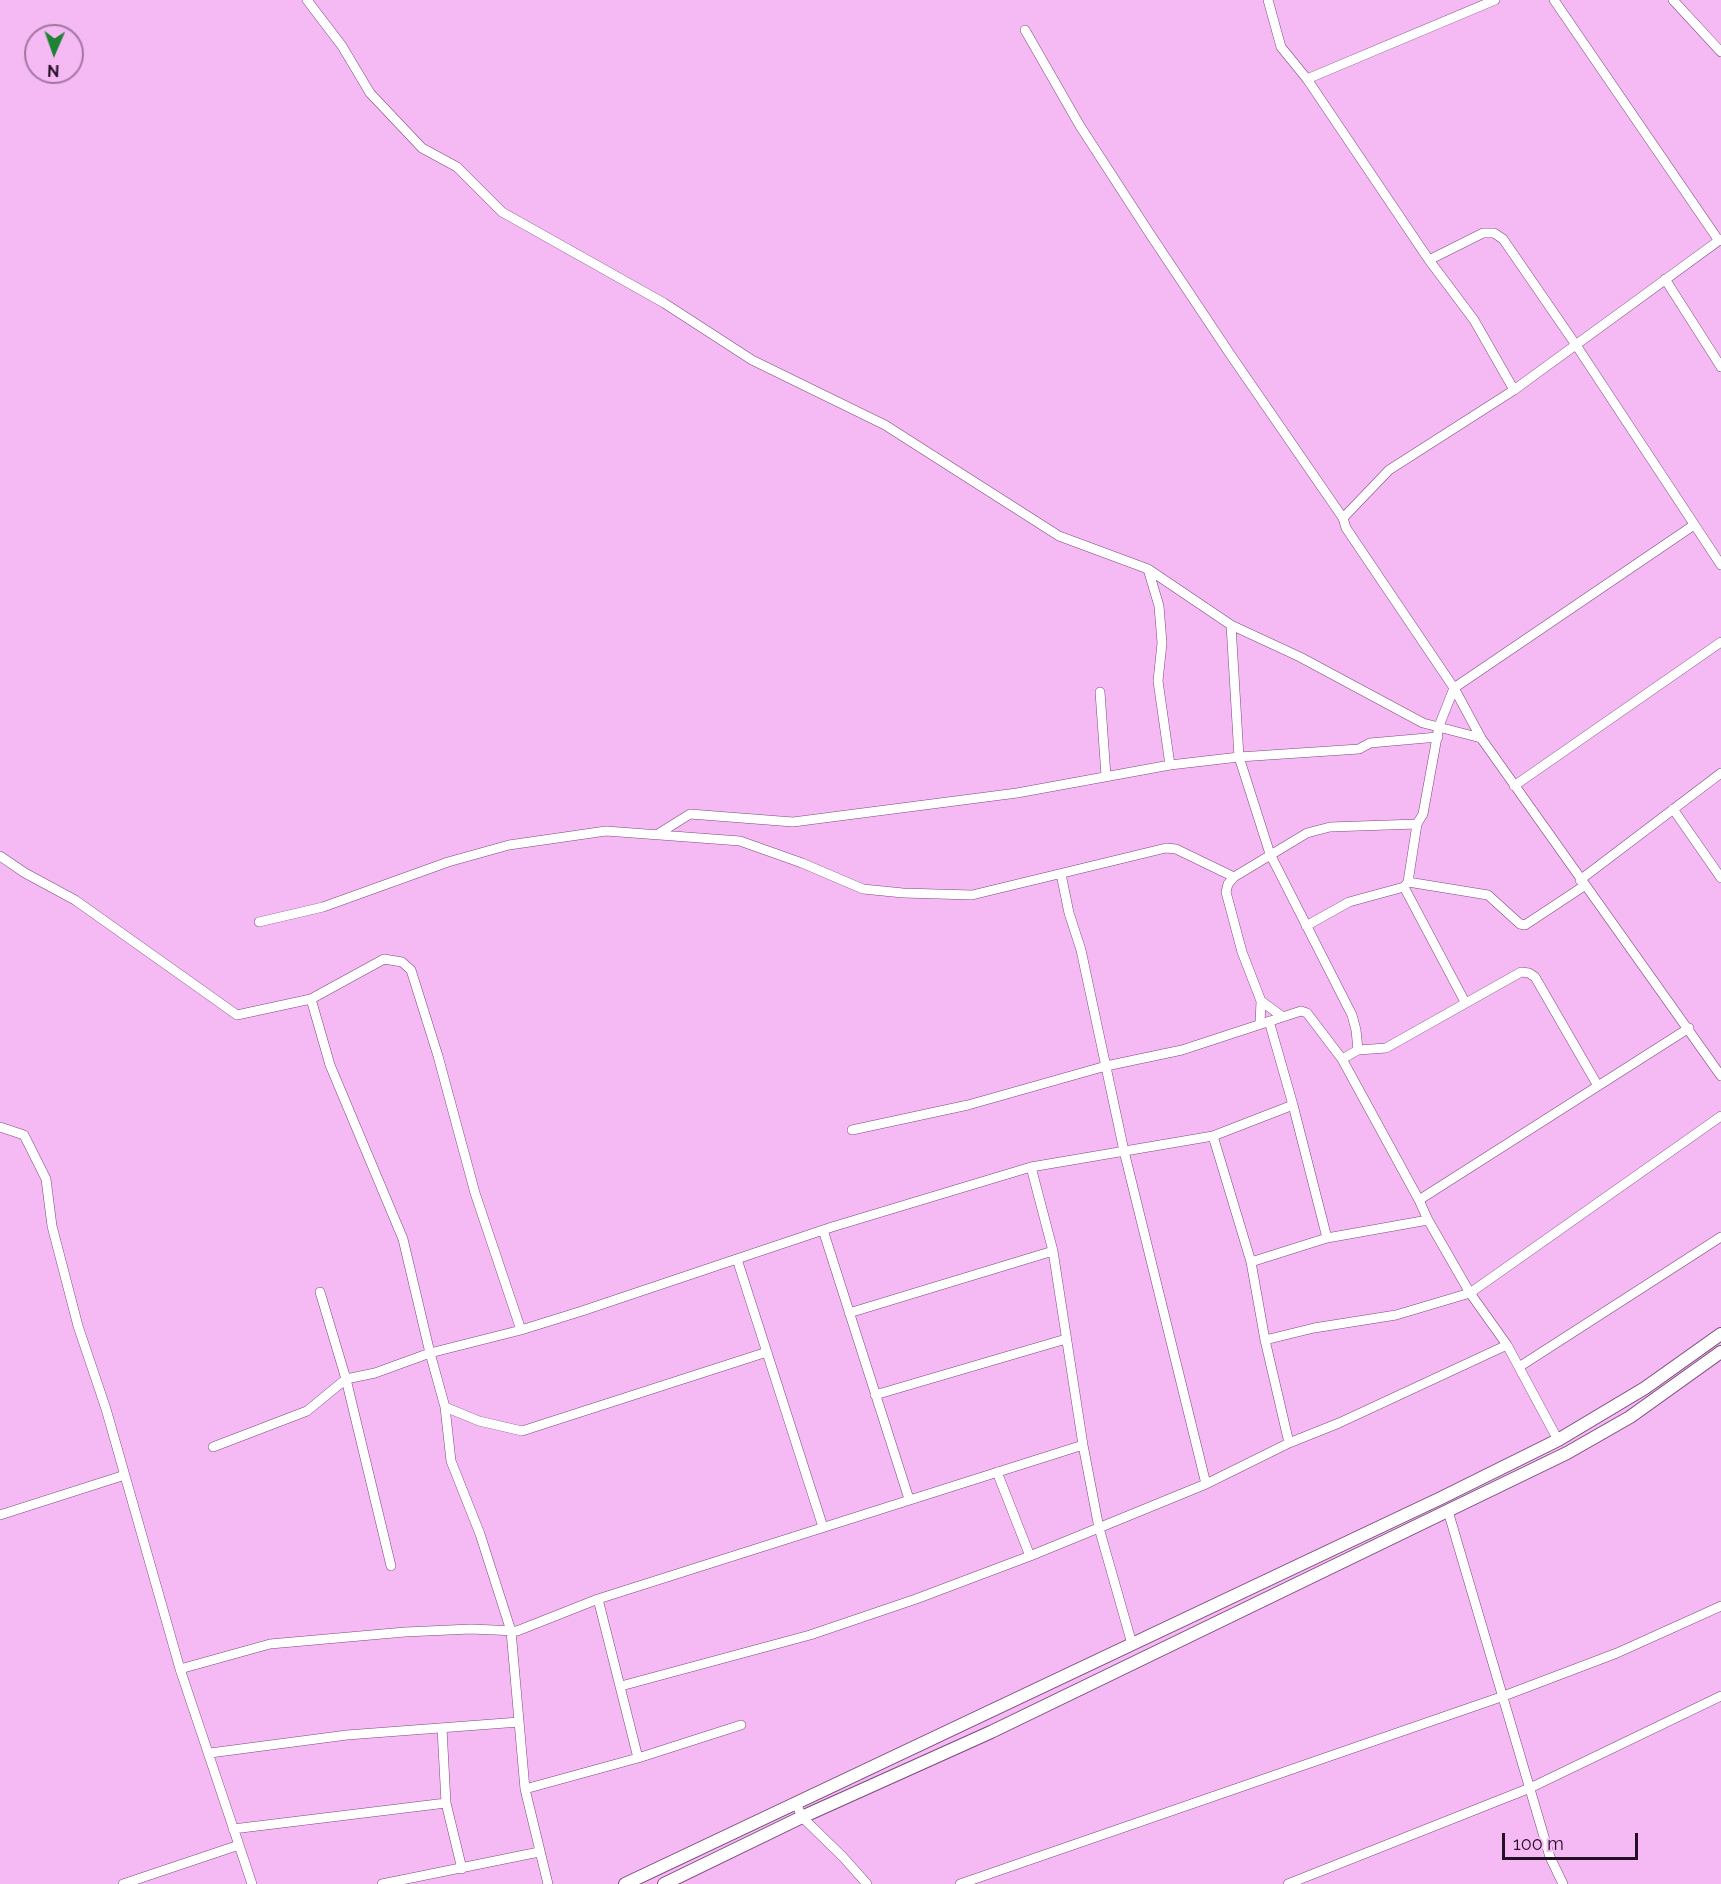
<!DOCTYPE html>
<html>
<head>
<meta charset="utf-8">
<style>
	body { margin:0 }
	#map { position:relative; width:1721px; height:1884px; overflow:hidden; background:#f5baf4; font-family:Raleway,sans-serif }
	canvas { display:block }
	.north { position:absolute; left:24px; top:24px; width:60px; height:60px; box-sizing:border-box; background:#f5baf4; border:2px solid #a276a1; border-radius:50%; rotate:182deg; font-size:16px; font-weight:700; line-height:24px; text-align:center; color:#250f25 }
	.north::after { content:''; display:block; margin:auto; width:21px; height:27px; background:#1e8235; clip-path:polygon(50% 0,100% 100%,50% 72%,0 100%) }
	.scale { position:absolute; left:1502px; top:1833px; width:136px; height:27px; box-sizing:border-box; border:3px solid #250f25; border-top:0; padding-left:8px; font-size:18px; line-height:21px; white-space:nowrap; color:#250f25; -webkit-text-stroke:4px #f5baf4; paint-order:stroke }
</style>
</head>
<body>
<div id="map">
<canvas width="1721" height="1884"></canvas>
<div class="north">N</div>
<div class="scale">100 m</div>
</div>
<script>
const context = document.querySelector('canvas').getContext('2d');
context.lineJoin = 'round';
const shape = rows => new Path2D(rows.map(r => 'M' + r).join(''));
function trace(path, color, width, dash) { context.strokeStyle = color; context.lineWidth = width; context.lineCap = dash ? 'butt' : 'round'; context.setLineDash(dash || []); context.stroke(path); }
const minor = shape([
	[307,0,342,46,370,93,422,148,457,167,502,212,664,303,752,360,885,425,1059,536,1148,569,1231,625,1300,657,1423,723,1481,738,1721,1076],
	[1268,0,1281,47,1307,79,1429,260,1474,320,1514,390,1389,470,1343,518,1346,528,1454,688,1481,738],
	[1554,0,1719,241],
	[1673,0,1721,52],
	[1025,30,1080,126,1150,234,1230,354,1343,518],
	[1307,79,1495,0],
	[1429,260,1483,233,1494,233,1503,239,1576,345,1721,565],
	[1665,279,1721,367],
	[1514,390,1721,239],
	[1148,569,1159,606,1162,643,1158,681,1170,765],
	[1231,625,1239,757,1270,854,1352,1015,1356,1030,1358,1050],
	[1100,692,1106,776],
	[1514,786,1721,642],
	[1673,809,1721,878],
	[658,834,690,814,793,822,1017,793,1170,765,1239,757,1359,749,1370,743,1438,737],
	[0,856,25,873,75,900,237,1015,311,999,384,959,402,962,411,970,438,1056,475,1193,521,1330],
	[1061,874,1069,913,1081,950,1124,1151,1206,1484],
	[1580,880,1721,773],
	[1408,882,1488,895,1520,924,1525,925,1584,886],
	[1404,887,1465,1002],
	[259,922,323,907,448,862,509,845,606,831,740,841,802,863,863,889,903,893,972,895,1166,848,1176,849,1234,877],
	[1306,926,1349,902,1404,887,1408,882,1417,824,1423,814,1439,726,1454,688,1694,525],
	[311,999,330,1065,403,1239,430,1353,445,1407,451,1461,480,1534,511,1631,525,1789,548,1884],
	[1261,1001,1283,1017],
	[1269,1021,1293,1105,1327,1238],
	[1260,1024,1261,1001,1242,952,1226,892,1228,884,1234,877,1307,833,1330,827,1417,824],
	[1342,1059,1358,1050,1386,1048,1521,972,1529,973,1535,977,1598,1086],
	[0,1127,24,1135,46,1179,52,1226,78,1326,106,1409,180,1669,252,1884],
	[852,1130,968,1105,1106,1066,1182,1050,1301,1011,1307,1013,1342,1059,1419,1200,1428,1220,1470,1293,1507,1345,1558,1440],
	[1213,1136,1251,1262,1265,1340,1289,1443],
	[1031,1167,1053,1251,1083,1445,1099,1528,1132,1644],
	[1419,1200,1689,1028],
	[823,1230,909,1499],
	[737,1259,823,1527],
	[1251,1262,1327,1238,1428,1220],
	[320,1292,346,1379,391,1566],
	[849,1313,1053,1251],
	[1265,1340,1314,1328,1396,1315,1470,1293,1721,1116],
	[1519,1367,1721,1237],
	[875,1395,1066,1339],
	[445,1407,479,1421,522,1431,767,1352],
	[213,1447,307,1411,346,1379,375,1373,430,1353,521,1330,582,1311,832,1227,1031,1167,1213,1136,1293,1105],
	[997,1472,1030,1556],
	[1448,1511,1550,1857,1563,1884],
	[0,1515,125,1475],
	[598,1599,638,1758],
	[180,1669,270,1644,405,1632,471,1629,517,1631,598,1599,1083,1445],
	[621,1686,810,1635,916,1599,1030,1556,1206,1484,1289,1443,1339,1423,1507,1345],
	[442,1728,446,1803,462,1869],
	[210,1753,347,1735,519,1722],
	[525,1789,638,1758,741,1725],
	[796,1803,802,1817,843,1857,867,1884],
	[233,1829,446,1803],
	[123,1884,239,1845],
	[382,1884,539,1852],
	[960,1884,1501,1697,1617,1653,1721,1606],
	[1288,1884,1530,1788,1721,1696]
]);
const secondary = shape([
	[625,1884,1441,1498,1558,1440,1645,1388,1721,1334],
	[664,1884,802,1817,991,1732,1567,1453,1630,1417,1721,1352]
]);
trace(minor, '#7d497d', 10);
trace(secondary, '#7d497d', 14);
trace(minor, '#fff', 9);
trace(secondary, '#fff', 12);
</script>
</body>
</html>
